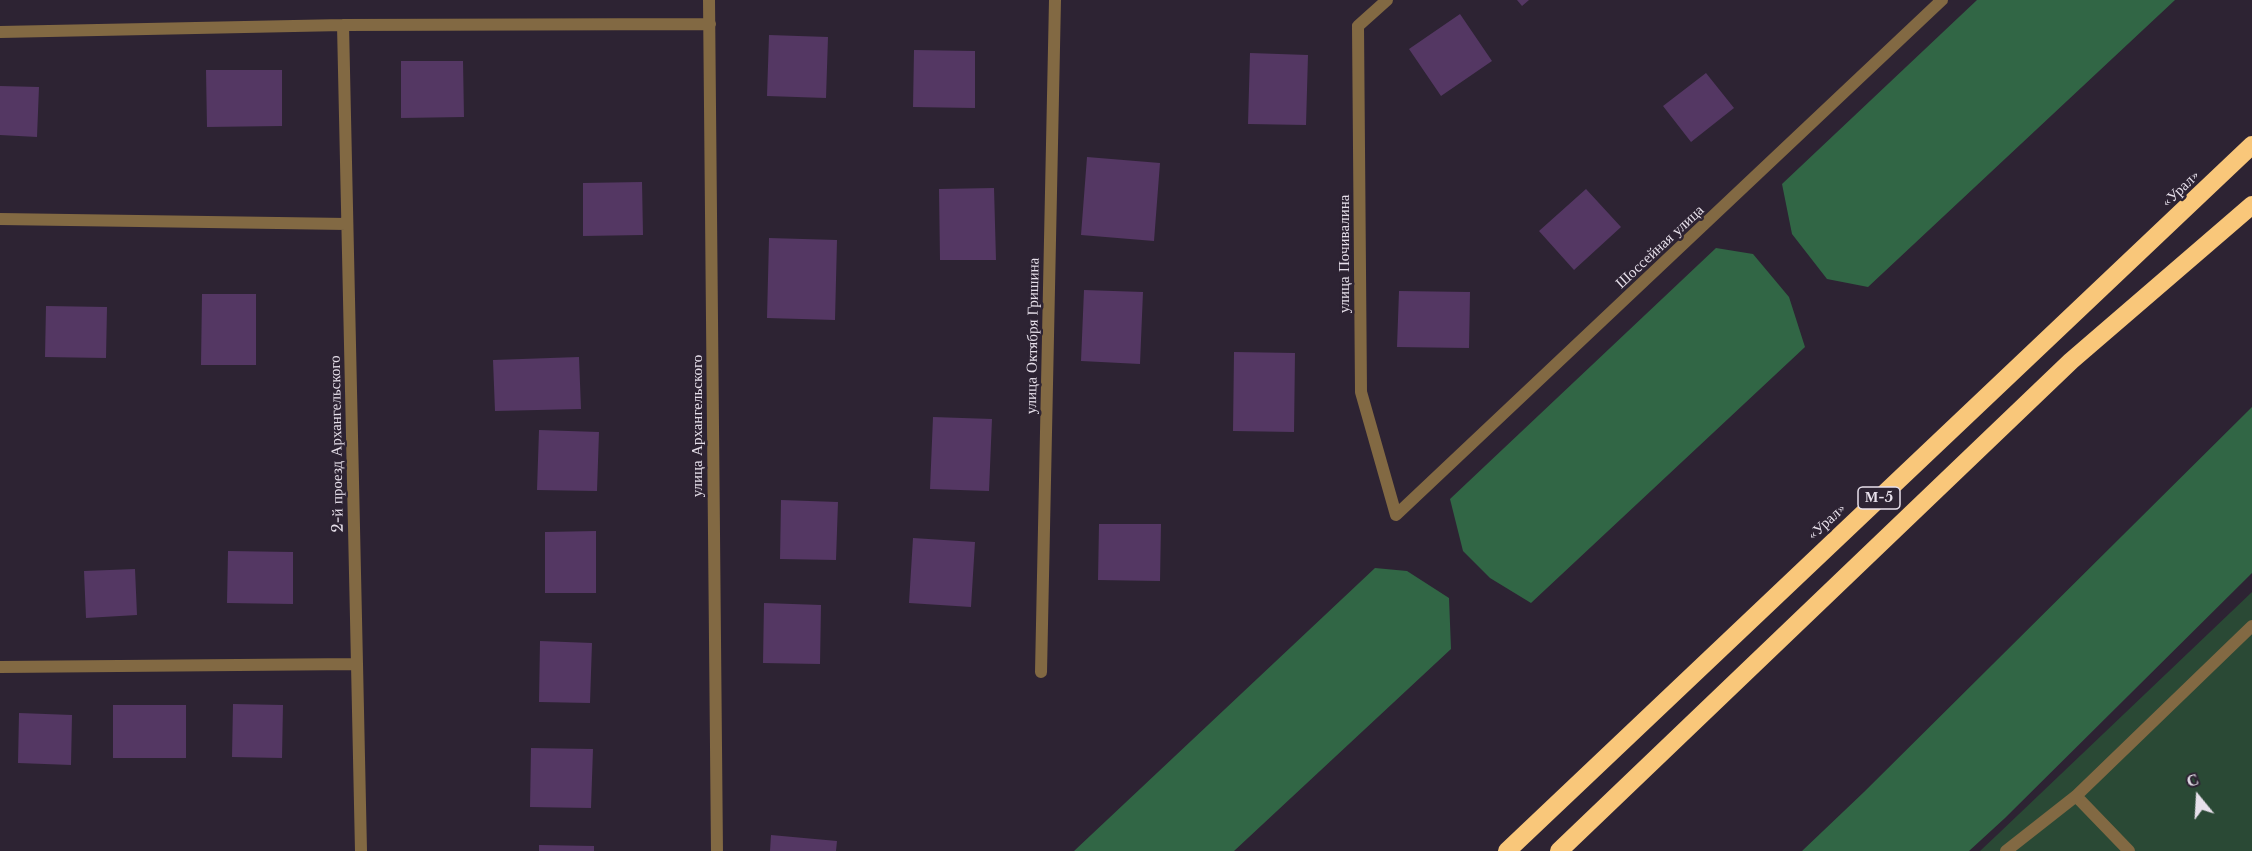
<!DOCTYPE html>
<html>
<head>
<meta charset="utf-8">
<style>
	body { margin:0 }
	#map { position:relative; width:2252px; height:851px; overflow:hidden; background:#2d2333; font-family:"Libre Baskerville",serif }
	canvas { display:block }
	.north { position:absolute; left:2168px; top:767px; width:60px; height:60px; -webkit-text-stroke:4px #2d2333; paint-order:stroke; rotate:342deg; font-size:16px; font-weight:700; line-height:24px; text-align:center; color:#e7e0eb }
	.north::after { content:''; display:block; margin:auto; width:21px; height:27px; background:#e7e0eb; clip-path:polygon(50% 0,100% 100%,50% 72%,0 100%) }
</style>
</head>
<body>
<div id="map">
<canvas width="2252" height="851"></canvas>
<div class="north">С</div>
</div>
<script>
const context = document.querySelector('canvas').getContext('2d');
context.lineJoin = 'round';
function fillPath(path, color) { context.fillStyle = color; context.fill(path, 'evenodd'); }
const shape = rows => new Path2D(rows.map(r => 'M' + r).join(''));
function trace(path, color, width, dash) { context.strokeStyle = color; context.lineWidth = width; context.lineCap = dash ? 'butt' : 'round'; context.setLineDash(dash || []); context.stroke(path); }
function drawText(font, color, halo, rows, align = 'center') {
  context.font = font + ' "Libre Baskerville",serif'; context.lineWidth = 5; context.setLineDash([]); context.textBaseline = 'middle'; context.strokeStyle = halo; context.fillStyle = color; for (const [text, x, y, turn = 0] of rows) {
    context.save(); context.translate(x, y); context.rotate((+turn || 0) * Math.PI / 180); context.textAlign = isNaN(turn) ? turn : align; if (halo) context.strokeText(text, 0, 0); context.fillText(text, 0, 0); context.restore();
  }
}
fillPath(shape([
	[2252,592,2252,851,1980,851,1997,835]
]), '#2a4935');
fillPath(shape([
	[1977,0,2175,0,1868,287,1827,279,1792,234,1782,184],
	[1716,248,1753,254,1789,297,1805,347,1531,603,1490,578,1463,551,1450,499],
	[2252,407,2252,573,2005,818,1969,851,1802,851,1864,792],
	[1375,568,1407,571,1449,598,1451,649,1234,851,1074,851]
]), '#316645');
fillPath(shape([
	[1517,0,1529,0,1522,6],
	[1460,14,1492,61,1441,96,1409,49],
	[769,35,828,37,826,98,767,96],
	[914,50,975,51,975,108,913,107],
	[1250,53,1308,55,1306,125,1248,124],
	[401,61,463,61,464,117,401,118],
	[206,70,282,70,282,126,207,127],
	[1706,73,1734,108,1691,142,1663,106],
	[0,86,39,87,37,137,0,135],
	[1087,157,1160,163,1154,241,1081,235],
	[642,182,643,235,583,236,583,183],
	[994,188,996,260,940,260,939,189],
	[1586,189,1621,227,1574,270,1539,231],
	[769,238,837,240,835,320,767,318],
	[1084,290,1143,292,1140,364,1081,361],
	[1399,291,1470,292,1469,348,1397,347],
	[202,294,256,294,256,365,201,365],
	[46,306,107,307,106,358,45,357],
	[1234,352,1295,353,1294,432,1233,431],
	[579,357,581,409,495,411,493,360],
	[933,417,992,419,989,491,930,489],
	[539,430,599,432,597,491,537,490],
	[781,500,838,502,836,560,780,559],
	[1099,524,1161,524,1160,581,1098,580],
	[596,531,596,593,545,593,545,532],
	[913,538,975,542,971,607,909,603],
	[228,551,293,552,293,604,227,603],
	[135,569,137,615,86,618,84,571],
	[764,603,821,605,820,664,763,663],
	[540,641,592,643,590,703,539,702],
	[233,704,283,705,282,758,232,757],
	[113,705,186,705,186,758,113,758],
	[19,713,72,715,71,765,18,763],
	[531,748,593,749,591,808,530,807],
	[771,835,837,841,836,851,770,851],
	[539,845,594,846,594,851,539,851]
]), '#543763');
trace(shape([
	[2076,796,2129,851],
	[2006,851,2076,796,2252,626]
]), '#826943', 12);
trace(shape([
	[709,0,717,851],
	[1387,0,1358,26,1361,392,1396,515,1942,0],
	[0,32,343,25,710,24],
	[0,219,347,224],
	[357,664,361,851],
	[0,667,357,664,343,25],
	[1041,672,1055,0]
]), '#826943', 12);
trace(shape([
	[1507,851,2252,145],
	[1559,851,2071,361,2252,205]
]), '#f9c77a', 18);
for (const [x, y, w] of [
	[1879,498,42]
]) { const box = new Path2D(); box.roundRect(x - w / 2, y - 11, w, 22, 4.5); context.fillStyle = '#2d2333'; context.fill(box); trace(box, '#e7e0eb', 1.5); }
drawText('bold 14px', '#e7e0eb', null, [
	["М-5",1879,498]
]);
drawText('15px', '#e7e0eb', '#2d2333', [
	["«Урал»",2181,189,-44],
	["Шоссейная улица",1660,247,-43],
	["улица Почивалина",1345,254,-90],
	["улица Октября Гришина",1033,336,-89],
	["улица Архангельского",698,426,-90],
	["2-й проезд Архангельского",337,444,-91],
	["«Урал»",1827,522,-43]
]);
</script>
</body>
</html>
